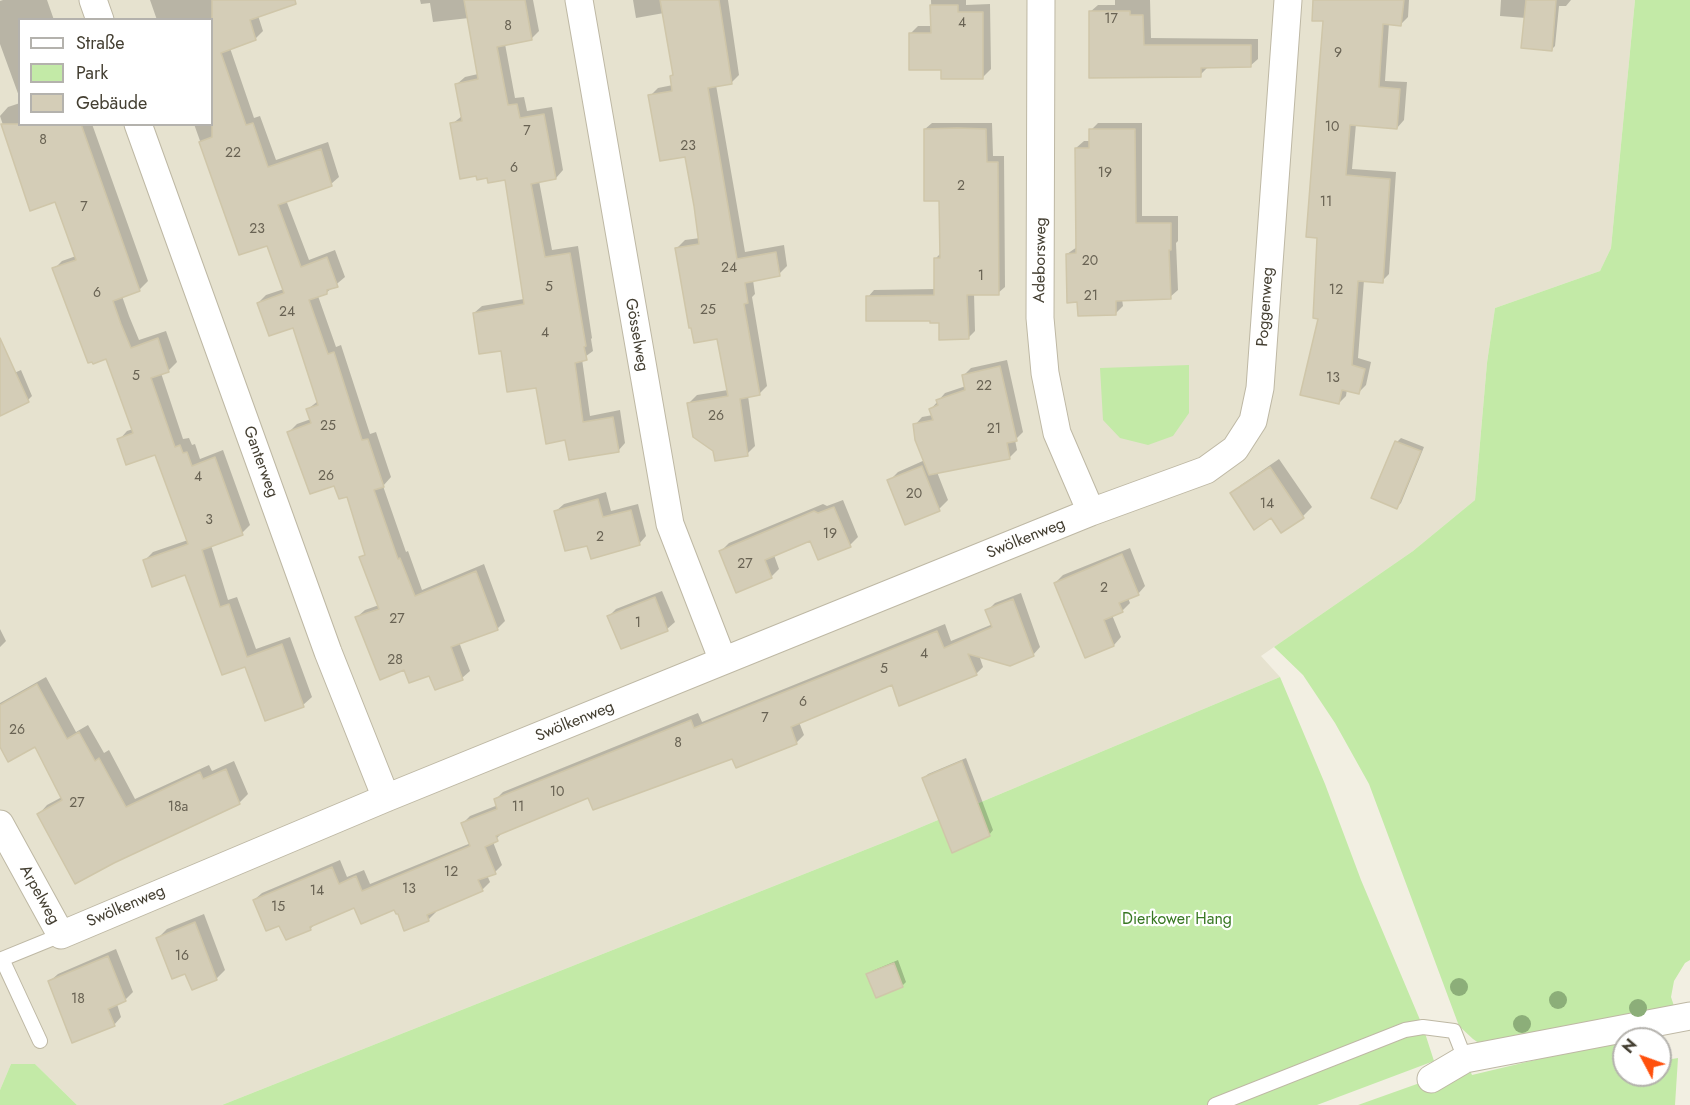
<!DOCTYPE html>
<html>
<head>
<meta charset="utf-8">
<style>
	body { margin:0 }
	#map { position:relative; width:1690px; height:1105px; overflow:hidden; background:#f2efe2; font-family:Jost,sans-serif }
	canvas { display:block }
	.legend { position:absolute; left:18px; top:18px; width:195px; height:108px; box-sizing:border-box; background:#fff; border:2px solid #b4b2ad; margin:0; padding:8px 10px; list-style:none; font-size:18px; color:#443f32 }
	.legend li { display:flex; align-items:center; gap:12px; height:30px }
	.legend b { width:30px; border:2px solid #b4b2ad }
	.north { position:absolute; left:1612px; top:1027px; width:60px; height:60px; box-sizing:border-box; background:#fff; border:2px solid #b4b2ad; border-radius:50%; rotate:311deg; font-size:16px; font-weight:700; line-height:24px; text-align:center; color:#443f32 }
	.north::after { content:''; display:block; margin:auto; width:21px; height:27px; background:#ff500c; clip-path:polygon(50% 0,100% 100%,50% 72%,0 100%) }
</style>
</head>
<body>
<div id="map">
<canvas width="1690" height="1105"></canvas>
<ul class="legend">
<li><b style="height:8px;background:#fff"></b>Straße</li>
<li><b style="height:16px;background:#c3eaa7"></b>Park</li>
<li><b style="height:16px;background:#d4cdb7"></b>Gebäude</li>
</ul>
<div class="north">N</div>
</div>
<script>
const context = document.querySelector('canvas').getContext('2d');
context.lineJoin = 'round';
function fillPath(path, color) { context.fillStyle = color; context.fill(path, 'evenodd'); }
const shape = rows => new Path2D(rows.map(r => 'M' + r).join(''));
function trace(path, color, width, dash) { context.strokeStyle = color; context.lineWidth = width; context.lineCap = dash ? 'butt' : 'round'; context.setLineDash(dash || []); context.stroke(path); }
function drawText(font, color, halo, rows, align = 'center') {
  context.font = font + ' Jost,sans-serif'; context.lineWidth = 4.5; context.setLineDash([]); context.textBaseline = 'middle'; context.strokeStyle = halo; context.fillStyle = color; for (const [text, x, y, turn = 0] of rows) {
    context.save(); context.translate(x, y); context.rotate((+turn || 0) * Math.PI / 180); context.textAlign = isNaN(turn) ? turn : align; if (halo) context.strokeText(text, 0, 0); context.fillText(text, 0, 0); context.restore();
  }
}
fillPath(shape([
	[0,0,1635,0,1611,248,1600,271,1495,308,1487,363,1475,500,1413,551,1261,656,1280,677,895,838,222,1105,77,1105,35,1064,11,1064,0,1090],
	[20,20,212,20,212,124,20,124]
]), '#e6e2cf');
fillPath(shape([
	[1635,0,1690,0,1690,960,1685,963,1674,981,1671,997,1675,1009,1490,1051,1473,1039,1459,1026,1369,784,1335,723,1303,675,1274,647,1413,551,1475,500,1487,363,1495,308,1600,271,1611,248],
	[1189,365,1189,413,1173,436,1148,445,1120,438,1103,420,1100,368],
	[1280,677,1325,784,1361,880,1423,1027,1434,1061,1317,1105,222,1105,895,838],
	[1619,1040,1624,1043,1624,1075,1660,1075,1660,1061,1678,1058,1675,1105,1358,1105,1431,1079,1465,1059,1472,1075],
	[11,1064,35,1064,77,1105,0,1105,0,1090]
]), '#c3eaa7');
fillPath(shape([
	[3,0,47,0,54,20,20,20,20,99,0,44,0,1],
	[150,0,253,0,263,31,255,39,230,48,254,118,260,116,276,160,328,142,339,177,331,184,286,200,309,260,335,250,345,277,326,293,318,296,336,347,341,345,370,434,376,432,391,477,383,486,406,552,408,551,422,590,484,564,505,621,497,629,459,642,470,671,462,678,430,674,404,668,357,617,365,610,379,605,361,558,366,553,348,495,335,484,289,432,297,424,311,419,308,409,318,401,294,326,258,303,266,295,284,289,268,244,240,253,194,124,212,124,212,20,157,20],
	[420,0,533,0,539,31,531,39,505,44,515,98,524,97,527,111,552,107,563,170,556,178,539,181,552,250,578,246,592,338,591,339,593,351,582,359,590,416,620,410,625,443,618,451,567,438,537,386,503,349,474,313,482,306,524,299,506,179,488,176,452,124,462,116,457,84,465,77,478,74,469,18,433,22,430,3,421,4],
	[633,0,728,0,739,75,731,83,716,85,745,252,784,245,787,266,779,274,753,280,755,294,752,297,767,386,759,394,748,396,755,446,747,454,715,450,689,403,697,395,728,390,718,338,677,248,685,240,700,238,686,155,650,96,658,88,673,85,671,76,674,74,664,13,636,18],
	[931,0,966,0,966,5,990,4,991,69,983,77,943,68,910,34,918,26,932,26],
	[1115,0,1150,0,1151,38,1258,39,1258,59,1250,66,1207,68,1200,75,1090,77,1090,12,1098,5,1115,5],
	[1326,0,1409,0,1408,17,1401,24,1389,23,1385,81,1407,82,1404,120,1397,128,1356,124,1352,169,1396,172,1389,274,1382,281,1364,280,1358,358,1371,362,1366,385,1359,392,1347,389,1346,396,1339,403,1320,317],
	[1501,0,1571,0,1566,6,1559,6,1555,46,1551,50,1526,18,1500,16],
	[20,103,20,124,92,124,148,281,139,290,122,296,129,316,139,340,166,331,177,362,168,371,161,373,183,439,189,438,192,445,195,444,200,459,223,450,250,525,242,533,211,545,228,600,237,597,256,649,290,637,312,697,303,705,266,719,246,665,186,574,144,561,153,552,188,540,156,453,119,440,127,431,133,429,107,357,54,269,62,261,76,256,56,200,31,209,0,116,8,107],
	[932,123,992,123,993,156,1004,156,1005,287,998,293,974,293,975,331,968,338,941,321,868,297,874,290,936,289,936,258,942,252,941,200,925,129],
	[1098,123,1142,123,1142,216,1178,216,1178,241,1176,243,1178,290,1170,297,1122,299,1123,306,1115,314,1079,300,1067,254,1077,247,1076,148,1084,141,1091,141,1091,130],
	[1007,360,1023,432,1015,440,1017,450,1009,458,937,472,948,500,939,509,906,523,889,481,898,472,925,460,915,425,922,417,933,415,931,409,945,393,966,386,963,376,971,368],
	[0,367,5,377,21,370,32,396,28,400,0,414],
	[1401,438,1424,447,1401,503,1397,507,1397,442],
	[1279,459,1312,507,1303,516,1282,531,1272,516,1232,494,1241,485],
	[606,492,611,511,638,504,646,536,639,544,588,544,556,511,564,504],
	[843,500,858,537,850,545,811,539,774,555,779,569,771,577,721,551,729,543,823,504,827,506],
	[1130,548,1145,586,1138,594,1128,598,1130,603,1122,611,1112,615,1121,637,1114,645,1086,656,1055,583,1063,575],
	[662,591,675,622,667,629,622,647,609,616,616,609],
	[1021,593,1040,647,1033,655,979,655,983,667,976,674,893,683,799,722,804,735,797,742,737,766,733,757,589,796,504,831,493,842,502,865,495,872,487,875,490,882,482,890,435,910,436,912,428,920,398,912,395,908,355,906,317,922,310,929,280,924,254,900,262,893,340,860,347,877,364,870,370,884,471,843,463,823,470,816,498,805,495,800,503,792,698,713,702,722,945,624,951,641,993,624,987,611,995,603],
	[0,629,6,641,0,647],
	[46,677,76,732,88,725,104,753,109,750,135,799,209,765,212,771,234,761,248,794,239,803,39,814,47,805,62,797,36,744,0,744,0,703],
	[966,758,993,830,989,835,924,778,928,774],
	[204,914,225,970,216,979,186,972,158,938,167,929],
	[116,949,133,992,125,1000,117,1004,121,1017,114,1025,50,981,58,974],
	[898,960,906,982,902,986,868,975,872,971]
]), '#0003');
const building = shape([
	[212,0,295,0,296,4,250,20,256,40,221,53,246,125,253,123,268,167,321,149,332,186,278,205,301,267,327,257,338,287,327,290,327,294,309,300,328,354,334,352,362,440,368,439,384,487,374,490,398,559,400,558,415,596,476,571,498,630,451,647,463,680,435,690,429,676,409,683,404,670,380,680,355,617,379,609,359,557,365,555,347,497,339,499,334,486,310,494,287,432,311,423,306,409,318,405,293,328,269,336,257,303,284,293,267,246,239,255,199,142,212,137,212,0],
	[464,0,525,0,532,40,497,47,508,105,517,104,520,118,544,114,556,179,531,184,545,257,570,253,586,346,584,347,587,360,575,363,583,422,613,417,619,452,569,460,565,440,546,444,536,388,507,392,501,351,479,354,473,313,524,304,505,180,488,183,487,178,477,180,476,176,460,179,450,123,462,121,455,84,478,79,464,0],
	[660,0,719,0,732,84,708,88,737,259,776,252,780,276,745,283,748,303,744,304,760,395,740,399,748,456,715,461,713,451,693,437,687,403,728,396,717,339,694,343,691,328,689,328,675,248,699,244,694,206,685,157,660,161,648,95,672,91,670,76,673,75,660,0],
	[1313,0,1404,0,1401,26,1383,24,1379,87,1400,89,1397,129,1350,125,1346,175,1390,179,1383,283,1358,281,1352,365,1365,369,1359,394,1342,390,1339,404,1300,395,1318,319,1313,318,1317,238,1306,237,1323,21,1312,21,1313,0],
	[1526,0,1556,0,1552,51,1521,48,1526,0],
	[930,5,958,5,958,12,983,12,983,79,941,79,941,70,909,70,909,33,931,33,930,5],
	[1089,11,1130,11,1130,15,1143,15,1144,45,1251,45,1251,67,1201,68,1201,77,1089,78,1089,11],
	[1,124,81,124,140,291,113,301,121,324,131,348,158,338,169,372,151,378,175,447,180,445,183,453,187,452,192,466,215,457,243,535,202,550,220,607,229,604,247,657,282,644,304,707,265,721,245,667,222,675,185,575,152,587,143,560,188,544,155,455,126,465,117,439,133,433,106,359,93,364,92,362,88,363,52,268,76,260,55,202,30,211,1,124],
	[957,128,986,129,987,162,998,162,999,295,967,295,969,339,939,340,939,323,930,323,930,321,866,321,866,296,934,295,934,258,940,258,939,201,924,201,924,129,957,128],
	[1089,129,1135,129,1136,223,1171,223,1171,250,1169,250,1171,299,1116,301,1116,315,1078,316,1077,302,1067,303,1066,254,1076,253,1075,148,1089,148,1089,129],
	[0,338,29,402,0,416,0,338],
	[1000,366,1017,441,1007,443,1010,459,929,475,915,440,913,424,933,420,929,409,938,405,936,400,965,390,962,375,1000,366],
	[1395,441,1421,451,1397,509,1371,498,1395,441],
	[922,466,940,511,905,525,887,480,922,466],
	[1270,467,1304,518,1281,533,1271,518,1254,530,1230,493,1270,467],
	[598,499,603,517,631,510,640,545,591,559,587,546,565,551,554,511,598,499],
	[834,507,851,547,818,560,810,541,765,560,772,578,736,593,719,551,814,511,818,513,834,507],
	[1122,554,1139,595,1119,603,1123,612,1104,620,1114,646,1085,658,1054,583,1122,554],
	[655,597,668,631,621,649,607,616,655,597],
	[1013,599,1034,656,1010,666,968,654,977,675,899,706,892,685,791,727,797,744,736,768,732,759,593,810,588,798,496,836,498,841,485,847,496,874,478,880,483,891,427,915,429,921,404,931,398,914,396,914,394,910,361,924,354,908,310,927,311,930,286,940,279,926,266,931,253,900,332,867,339,884,356,876,362,891,470,846,461,823,497,809,494,799,691,720,694,728,937,631,944,648,992,627,985,610,1013,599],
	[37,684,67,739,79,732,95,761,99,758,126,807,200,772,203,779,226,769,240,804,114,863,75,884,37,814,62,800,35,747,8,762,0,747,0,705,37,684],
	[962,761,990,836,952,853,922,778,962,761],
	[195,922,217,980,192,990,185,974,172,979,156,938,195,922],
	[108,956,126,1001,108,1009,115,1026,72,1043,48,981,108,956],
	[894,963,903,987,876,998,866,974,894,963]
]);
fillPath(building, '#d4cdb7');
trace(building, '#cfc6a9', 1.5);
const lane = shape([
	[40,1041,2,959,61,935],
	[1215,1105,1405,1030,1423,1027,1454,1031,1465,1059]
]);
const street = shape([
	[93,0,100,20],
	[579,0,670,524,723,661],
	[1041,0,1040,318,1045,373,1057,433,1091,512],
	[138,124,328,652,386,798],
	[0,824,61,935,386,798,723,661,1091,512,1206,470,1235,449,1253,421,1260,388,1288,0],
	[1431,1079,1465,1059,1690,1016]
]);
trace(lane, '#beb8a4', 16);
trace(street, '#beb8a4', 29);
trace(lane, '#fff', 14);
trace(street, '#fff', 27);
context.fillStyle = '#8cae79';
for (const [x, y] of [
	[1459,987],
	[1558,1000],
	[1638,1008],
	[1522,1024]
]) { context.beginPath(); context.arc(x, y, 9, 0, 2 * Math.PI); context.fill(); }
drawText('14px', '#686253', null, [
	["17",1111,20],
	["4",962,24],
	["8",508,27],
	["9",1338,54],
	["10",1332,128],
	["7",527,132],
	["8",43,141],
	["23",688,147],
	["22",233,154],
	["6",514,169],
	["19",1105,174],
	["2",961,187],
	["11",1326,203],
	["7",84,208],
	["23",257,230],
	["20",1090,262],
	["24",729,269],
	["1",981,277],
	["5",549,288],
	["12",1336,291],
	["6",97,294],
	["21",1091,297],
	["25",708,311],
	["24",287,313],
	["4",545,334],
	["5",136,377],
	["13",1333,379],
	["22",984,387],
	["26",716,417],
	["25",328,427],
	["21",994,430],
	["26",326,477],
	["4",198,478],
	["20",914,495],
	["14",1267,505],
	["3",209,521],
	["19",830,535],
	["2",600,538],
	["27",745,565],
	["2",1104,589],
	["27",397,620],
	["1",638,624],
	["4",924,655],
	["28",395,661],
	["5",884,670],
	["6",803,703],
	["7",765,719],
	["26",17,731],
	["8",678,744],
	["10",557,793],
	["27",77,804],
	["18a",178,808],
	["11",518,808],
	["12",451,873],
	["13",409,890],
	["14",317,892],
	["15",278,908],
	["16",182,957],
	["18",78,1000]
]);
drawText('16px', '#443f32', '#fff', [
	["Adeborsweg",1041,260,-89],
	["Poggenweg",1266,307,-86],
	["Gösselweg",636,335,80],
	["Ganterweg",260,462,70],
	["Swölkenweg",1026,539,-22],
	["Swölkenweg",575,722,-22],
	["Arpelweg",39,895,61],
	["Swölkenweg",126,907,-23]
]);
drawText('16px', '#387823', '#fff', [
	["Dierkower Hang",1177,920]
]);
</script>
</body>
</html>
